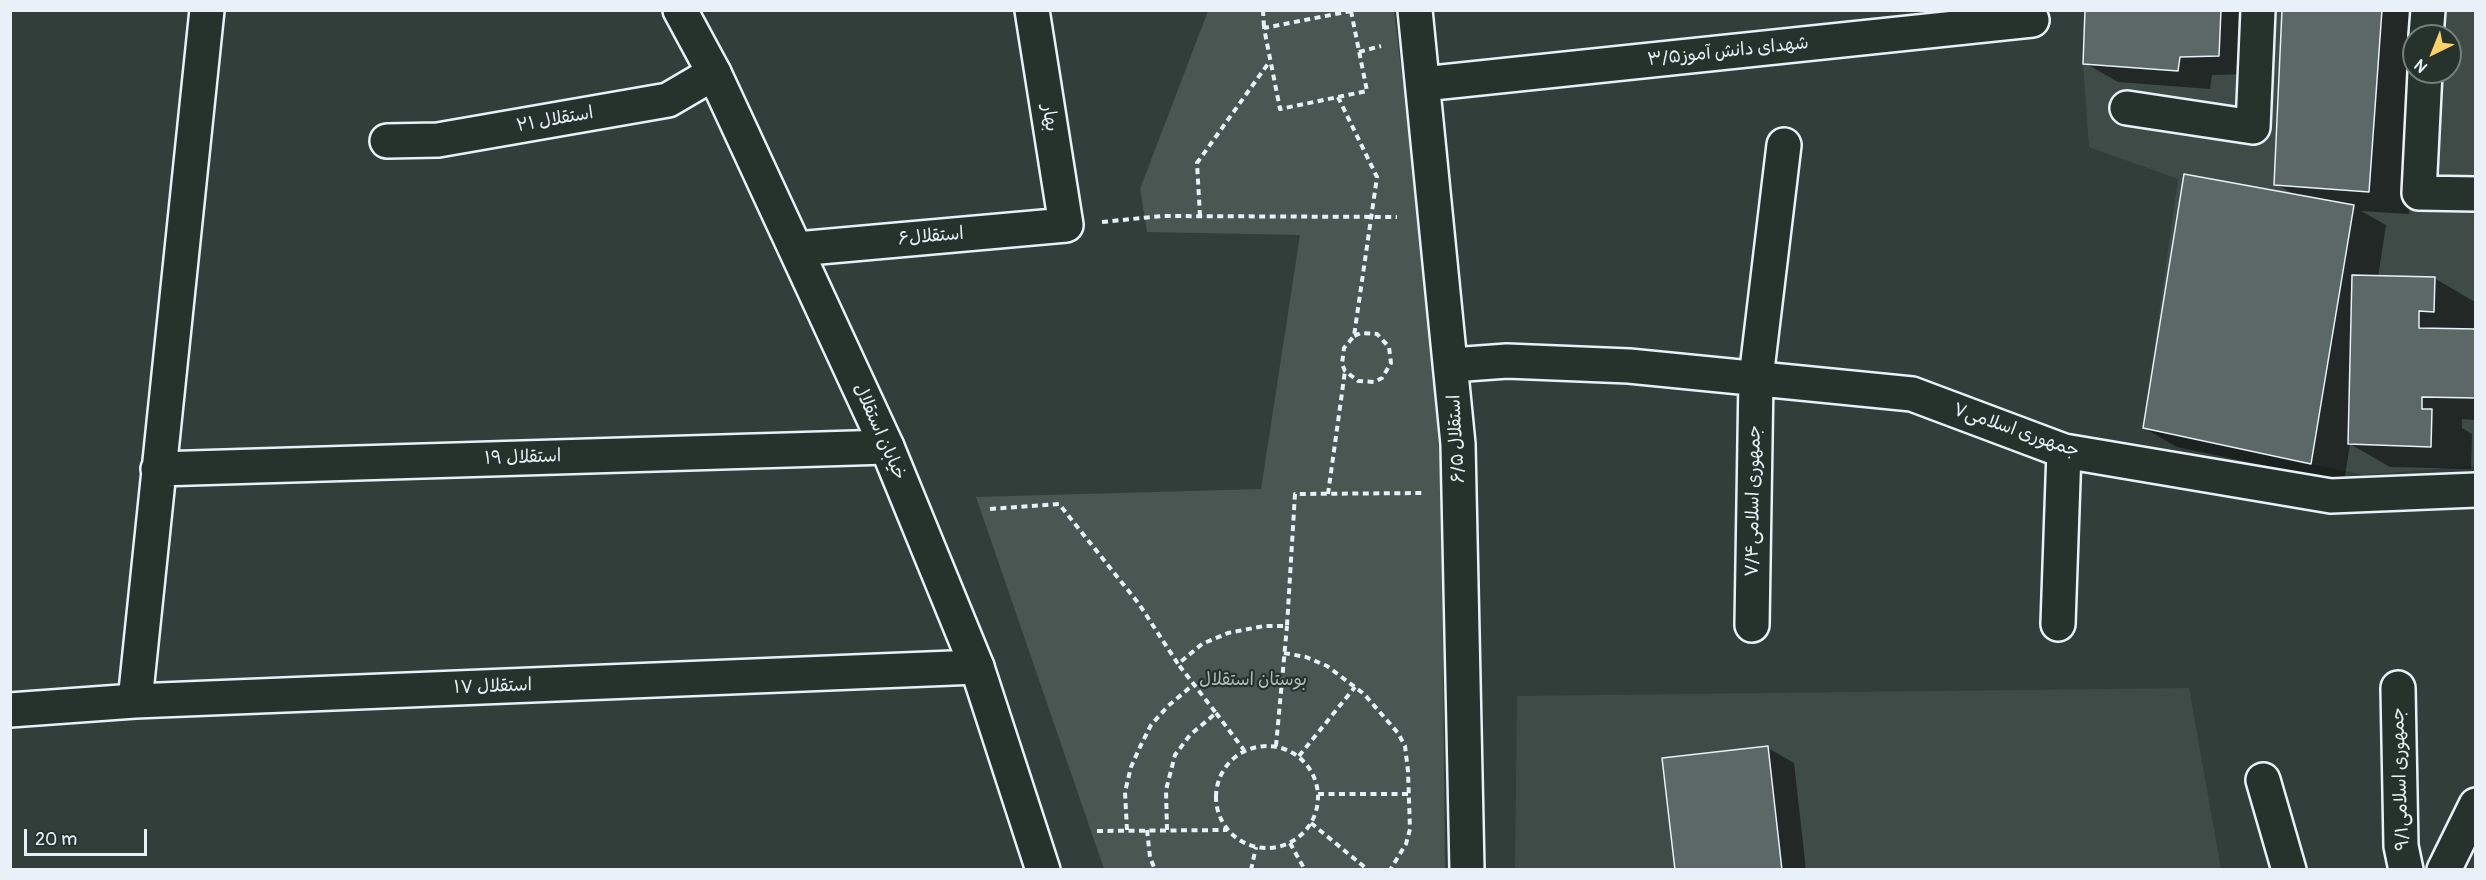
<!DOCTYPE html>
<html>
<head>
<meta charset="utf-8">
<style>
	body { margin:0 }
	#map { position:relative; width:2486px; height:880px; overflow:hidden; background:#323e39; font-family:Pangolin,sans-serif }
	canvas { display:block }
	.frame { position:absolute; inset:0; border:12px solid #e8f1f8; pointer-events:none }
	.north { position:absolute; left:2402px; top:24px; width:60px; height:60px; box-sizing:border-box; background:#26332d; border:2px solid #747f7e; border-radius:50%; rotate:223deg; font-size:16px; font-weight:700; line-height:24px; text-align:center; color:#e8f1f8 }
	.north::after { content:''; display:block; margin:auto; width:21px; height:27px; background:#ffd166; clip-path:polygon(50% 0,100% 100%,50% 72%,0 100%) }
	.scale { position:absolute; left:24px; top:829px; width:123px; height:27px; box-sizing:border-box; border:3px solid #e8f1f8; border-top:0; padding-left:8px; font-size:18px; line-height:21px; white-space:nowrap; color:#e8f1f8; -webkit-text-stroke:4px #26332d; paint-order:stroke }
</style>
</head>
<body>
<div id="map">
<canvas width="2486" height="880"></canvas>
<div class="frame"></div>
<div class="north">N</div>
<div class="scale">20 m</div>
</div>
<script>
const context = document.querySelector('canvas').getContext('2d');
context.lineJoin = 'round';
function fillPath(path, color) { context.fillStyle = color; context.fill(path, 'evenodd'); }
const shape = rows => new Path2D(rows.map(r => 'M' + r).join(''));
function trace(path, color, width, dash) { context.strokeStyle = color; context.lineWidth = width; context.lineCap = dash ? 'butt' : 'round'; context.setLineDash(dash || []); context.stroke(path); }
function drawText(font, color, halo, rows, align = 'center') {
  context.font = font + ' Pangolin,"Playpen Sans Arabic",sans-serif'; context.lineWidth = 4.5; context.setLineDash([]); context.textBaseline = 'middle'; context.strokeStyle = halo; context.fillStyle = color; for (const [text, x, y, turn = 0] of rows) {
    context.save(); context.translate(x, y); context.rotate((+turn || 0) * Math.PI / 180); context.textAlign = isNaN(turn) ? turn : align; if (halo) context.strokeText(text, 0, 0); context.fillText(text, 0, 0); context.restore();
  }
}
fillPath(shape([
	[2085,11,2475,11,2475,466,2363,475,2143,428,2178,179,2089,147,2083,64],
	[2414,36,2450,36,2450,72,2414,72],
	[2189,688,2221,869,1515,870,1517,696]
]), '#3f4b46');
fillPath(shape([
	[1208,11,1394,11,1424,257,1441,477,1445,869,1104,869,976,497,1261,489,1300,235,1147,232,1140,189]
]), '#495651');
fillPath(shape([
	[2087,10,2255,10,2252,74,2212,75,2210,89,2118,82,2085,63],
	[2284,10,2423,10,2414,36,2414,72,2419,72,2409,214,2361,211,2386,225,2378,277,2434,278,2475,302,2476,420,2462,419,2462,428,2472,434,2471,469,2390,467,2350,444,2344,482,2177,447,2144,428,2295,195,2276,184],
	[1768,748,1794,763,1806,870,1676,870]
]), '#0007');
const building = shape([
	[2085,10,2221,10,2219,56,2180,57,2178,71,2083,64,2085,10],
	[2282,10,2382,10,2369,192,2274,185,2282,10],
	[2184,174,2354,205,2311,464,2143,428,2184,174],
	[2352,275,2435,277,2434,312,2419,311,2419,328,2476,329,2476,398,2422,397,2422,409,2432,409,2431,447,2348,444,2352,275],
	[1768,746,1782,870,1675,870,1662,758,1768,746]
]);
fillPath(building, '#5c6865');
trace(building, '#e8f1f8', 1.5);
const minor = shape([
	[1415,10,1458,444,1467,870],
	[2426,36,2428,10],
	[2425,72,2419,193,2476,194],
	[1423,84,2032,20],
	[2127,108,2253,127,2258,10],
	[387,141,438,140,668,100,714,73],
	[797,249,1066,225,1032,10],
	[1452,365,1507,361,1629,366,1912,394,2064,451,2331,496,2476,490],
	[158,469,887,447],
	[2058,624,2064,451],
	[1752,625,1756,378,1784,145],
	[2398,688,2401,846,2406,870],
	[135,701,207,10],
	[10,710,135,701,977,667],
	[2263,780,2289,870],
	[2444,870,2476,805]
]);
const major = shape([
	[680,10,714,73,887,447,977,667,1043,870]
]);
trace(minor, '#e8f1f8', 38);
trace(major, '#e8f1f8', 38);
trace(shape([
	[1263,10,1264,28],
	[1351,11,1367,91,1280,109,1264,28,1351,11],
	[1359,52,1381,46],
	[1338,97,1377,177,1354,336,1344,348,1342,364,1345,371,1358,381,1374,382,1382,378,1391,363,1389,347,1377,334,1361,333,1354,336],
	[1200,216,1197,163,1270,61],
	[1102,222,1162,216,1397,217],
	[1328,494,1345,371],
	[990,509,1059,504,1139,604,1178,664,1202,644,1228,633,1264,626,1287,626,1295,494,1423,493],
	[1284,653,1306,657,1327,666,1364,694,1398,733,1405,746,1408,771,1410,829,1406,844,1390,870],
	[1216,713,1244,750],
	'1216 797a51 51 0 1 1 102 0a51 51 0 1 1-102 0Z',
	[1276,746,1287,626],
	[1299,756,1355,687],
	[1318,794,1409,794],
	[1311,823,1368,870],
	[1127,830,1125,792,1131,767,1140,747,1151,725,1168,706,1194,684],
	[1147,830,1150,857,1155,870],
	[1167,830,1166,790,1175,755,1190,735,1216,713,1178,664],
	[1097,831,1227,830],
	[1290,843,1305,870],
	[1251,870,1256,847]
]), '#e8f1f8', 4, [6, 4.5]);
trace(minor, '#26332d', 33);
trace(major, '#26332d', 33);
drawText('18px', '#e8f1f8', '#26332d', [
	["شهدای دانش آموز۳/۵",1728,52,-6],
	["بهار",1049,118,81],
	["استقلال ۲۱",555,120,-10],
	["استقلال۶",931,237,-5],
	["جمهوری اسلامی۷",2016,431,19],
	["خیابان استقلال",879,432,66],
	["استقلال ۶/۵",1457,439,-93],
	["استقلال ۱۹",523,458,-2],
	["جمهوری اسلامی۷/۴",1754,501,-89],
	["استقلال ۱۷",493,687,-2],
	["جمهوری اسلامی۹/۱",2401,779,-92]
]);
drawText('18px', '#b0bbbe', '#26332d', [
	["بوستان استقلال",1253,680]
]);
</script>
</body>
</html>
